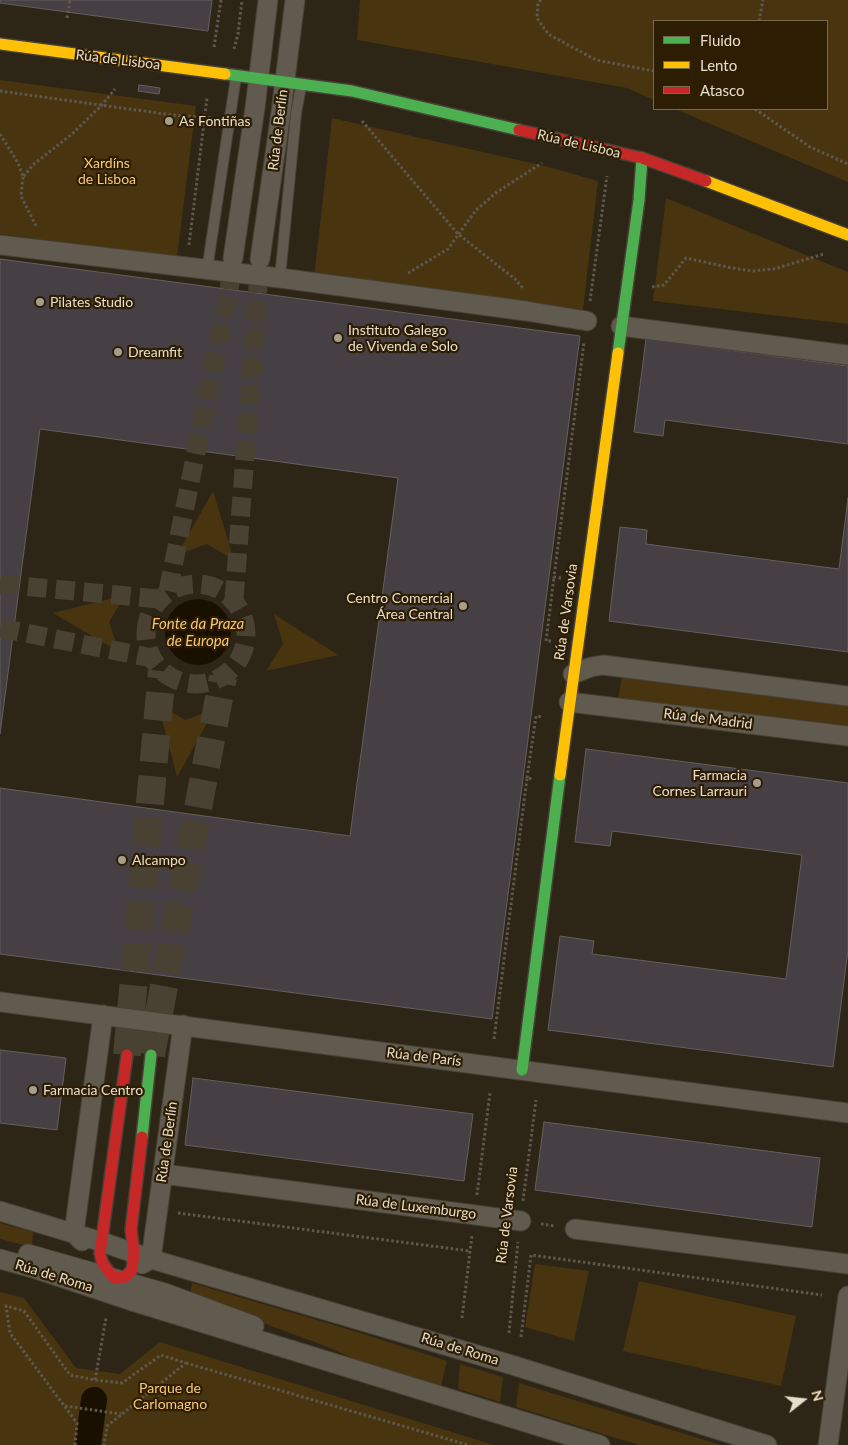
<!DOCTYPE html>
<html>
<head>
<meta charset="utf-8">
<style>
	body { margin:0 }
	#map { position:relative; width:848px; height:1445px; overflow:hidden; background:#2d2516; font-family:Lato,sans-serif }
	canvas { display:block }
	.legend { position:absolute; left:653px; top:20px; width:175px; height:90px; box-sizing:border-box; background:#2d1e03; border:1px solid #776a54; margin:0; padding:6px 9px; list-style:none; font-size:15px; color:#e7ddcd }
	.legend li { display:flex; align-items:center; gap:10px; height:25px }
	.legend b { width:25px; border:1px solid #776a54 }
	.north { position:absolute; left:778px; top:1375px; width:50px; height:50px; -webkit-text-stroke:4px #2d1e03; paint-order:stroke; rotate:74deg; font-size:14px; font-weight:700; line-height:20px; text-align:center; color:#e7ddcd }
	.north::after { content:''; display:block; margin:auto; width:18px; height:22px; background:#e7ddcd; clip-path:polygon(50% 0,100% 100%,50% 72%,0 100%) }
</style>
</head>
<body>
<div id="map">
<canvas width="848" height="1445"></canvas>
<ul class="legend">
<li><b style="height:6px;background:#4caf50"></b>Fluido</li>
<li><b style="height:6px;background:#ffc107"></b>Lento</li>
<li><b style="height:6px;background:#c62828"></b>Atasco</li>
</ul>
<div class="north">N</div>
</div>
<script>
const context = document.querySelector('canvas').getContext('2d');
context.lineJoin = 'round';
function fillPath(path, color) { context.fillStyle = color; context.fill(path, 'evenodd'); }
const shape = rows => new Path2D(rows.map(r => 'M' + r).join(''));
function trace(path, color, width, dash) { context.strokeStyle = color; context.lineWidth = width; context.lineCap = dash ? 'butt' : 'round'; context.setLineDash(dash || []); context.stroke(path); }
function drawText(font, color, halo, rows, align = 'center') {
  context.font = font + ' Lato,sans-serif'; context.lineWidth = 4.5; context.setLineDash([]); context.textBaseline = 'middle'; context.strokeStyle = halo; context.fillStyle = color; for (const [text, x, y, turn = 0] of rows) {
    context.save(); context.translate(x, y); context.rotate((+turn || 0) * Math.PI / 180); context.textAlign = isNaN(turn) ? turn : align; if (halo) context.strokeText(text, 0, 0); context.fillText(text, 0, 0); context.restore();
  }
}
fillPath(shape([
	[360,0,848,0,848,182,675,109,827,109,827,21,654,21,654,100,627,88,357,40],
	[0,80,196,106,177,257,0,234],
	[332,118,545,166,598,181,583,310,314,277],
	[666,198,848,272,848,324,653,301],
	[213,491,234,560,207,544,177,555],
	[125,595,109,622,119,652,53,613],
	[274,614,338,655,266,671,283,644],
	[622,674,848,703,848,732,618,701],
	[158,704,185,720,215,709,177,777],
	[0,1223,33,1232,32,1247,0,1239],
	[535,1264,589,1271,574,1341,525,1327],
	[639,1281,796,1316,781,1386,623,1351],
	[192,1283,354,1331,447,1361,441,1386,357,1360,325,1346,190,1296],
	[0,1292,24,1298,76,1368,120,1374,160,1342,494,1445,0,1445],
	[460,1364,503,1377,500,1402,458,1389],
	[519,1383,721,1445,639,1445,516,1407]
]), '#48340f');
fillPath(shape([
	'165 632a33 33 0 1 1 66 0a33 33 0 1 1-66 0Z'
]), '#1a1002');
trace(shape([
	[88,1445,94,1400]
]), '#1a1002', 26);
const building = shape([
	[0,0,212,0,208,31,0,3,0,0],
	[139,85,160,88,159,94,138,91,139,85],
	[0,259,580,336,492,1019,0,954,0,788,350,836,398,478,40,429,0,734,0,259],
	[646,339,848,366,848,444,665,420,663,436,634,432,646,339],
	[848,498,848,652,609,621,620,527,647,530,646,544,839,569,848,498],
	[586,749,848,783,848,950,833,1067,548,1030,560,936,594,941,592,954,786,979,802,855,612,831,610,846,575,842,586,749],
	[0,1050,66,1058,57,1130,0,1123,0,1050],
	[193,1078,473,1114,464,1181,185,1145,193,1078],
	[544,1122,820,1158,812,1227,535,1190,544,1122]
]);
fillPath(building, '#463f43');
trace(building, '#655f5f', 1);
trace(shape([
	'146 634a50 50 0 1 1 100 0a50 50 0 1 1-100 0Z',
	[0,584,159,599],
	[168,591,229,290,233,258],
	[234,600,260,260],
	[0,628,152,658]
]), '#494131', 19, [19, 9]);
trace(shape([
	[127,1055,162,671],
	[151,1055,223,677]
]), '#494131', 28, [28, 14]);
const lane = shape([
	[207,270,236,77],
	[280,278,296,114,301,86]
]);
const street = shape([
	[0,245,280,278,526,311,587,321],
	[233,258,255,108,268,0],
	[260,259,281,112,295,0],
	[621,326,848,355],
	[573,674,591,667,603,665,848,696],
	[569,702,848,736],
	[0,1002,848,1113],
	[163,1174,521,1221],
	[0,1211,102,1242,151,1259,512,1365,767,1445],
	[575,1229,848,1264],
	[82,1241,74,1233,103,1015],
	[28,1254,165,1293,254,1326],
	[0,1259,36,1269,135,1302,600,1445],
	[142,1264,151,1259,183,1025],
	[828,1445,848,1296]
]);
const fast = shape([
	[225,74,352,91,519,130],
	[618,353,639,200,642,158],
	[522,1070,560,775],
	[142,1137,151,1055]
]);
const slow = shape([
	[0,44,225,74],
	[706,181,848,235],
	[560,775,618,353]
]);
const jam = shape([
	[519,130,642,158,706,181],
	[127,1055,100,1253,102,1262,108,1271,115,1278,125,1277,132,1270,134,1252,131,1230,142,1137]
]);
trace(lane, '#474035', 12);
trace(street, '#474035', 21);
trace(fast, '#474035', 14);
trace(slow, '#474035', 14);
trace(jam, '#474035', 14);
trace(shape([
	[541,0,538,3,537,18,548,34,596,60,654,71],
	[67,18,70,0],
	[759,21,763,0],
	[214,47,221,0],
	[234,49,238,34,242,0],
	[0,91,172,115,213,118],
	[755,109,810,147,848,164],
	[362,121,458,234,515,279,523,288],
	[0,134,18,163,23,177,34,164,72,134,101,106,115,89],
	[23,177,21,196,37,228],
	[189,245,207,98],
	[408,273,448,249,476,210,497,192,542,163],
	[652,287,664,285,686,258,732,268,753,271,774,269,824,254],
	[590,301,607,176],
	[561,578,554,577,584,342],
	[551,641,546,641,554,577],
	[527,778,536,716,542,717],
	[494,1039,527,778,533,779],
	[477,1195,490,1093],
	[523,1201,536,1100],
	[178,1213,470,1251],
	[541,1224,555,1226],
	[462,1318,472,1235],
	[509,1333,518,1242],
	[521,1337,531,1255,822,1295],
	[186,1363,468,1445],
	[95,1380,106,1318],
	[65,1406,121,1414],
	[75,1445,77,1423,10,1333,6,1306,24,1311,70,1375,95,1380,122,1383,161,1355,186,1363,107,1426,104,1445]
]), '#5e584e', 3, [2.5, 2.5]);
trace(lane, '#615a4f', 10);
trace(street, '#615a4f', 19);
trace(fast, '#4caf50', 11);
trace(slow, '#ffc107', 11);
trace(jam, '#c62828', 11);
for (const [x, y, r, color] of [
	[169,121,5,"#a69d8d"],
	[40,302,5,"#a69d8d"],
	[338,338,5,"#a69d8d"],
	[118,352,5,"#a69d8d"],
	[463,606,5,"#a69d8d"],
	[757,783,5,"#a69d8d"],
	[122,860,5,"#a69d8d"],
	[33,1090,5,"#a69d8d"]
]) { const dot = new Path2D(); dot.arc(x, y, r, 0, 2 * Math.PI); context.fillStyle = color; context.fill(dot); trace(dot, '#2d1e03', 2); }
drawText('14px', '#e7ddcd', '#2d1e03', [
	["Rúa de Lisboa",118,60,7],
	["Rúa de Berlín",278,130,-83],
	["Rúa de Lisboa",579,144,13],
	["Rúa de Varsovia",566,612,-82],
	["Rúa de Madrid",708,719,7],
	["Rúa de París",424,1057,7],
	["Rúa de Berlín",167,1142,-82],
	["Rúa de Luxemburgo",416,1207,7],
	["Rúa de Varsovia",507,1215,-83],
	["Rúa de Roma",54,1276,17],
	["Rúa de Roma",460,1349,17]
]);
drawText('14px', '#e7ddcd', '#2d1e03', [
	["As Fontiñas",179,121],
	["Pilates Studio",50,302],
	["Instituto Galego",348,330],
	["de Vivenda e Solo",348,346],
	["Dreamfit",128,352],
	["Centro Comercial",453,598,"right"],
	["Área Central",453,614,"right"],
	["Farmacia",747,775,"right"],
	["Cornes Larrauri",747,791,"right"],
	["Alcampo",132,860],
	["Farmacia Centro",43,1090]
], 'left');
drawText('14px', '#fbc875', '#2d1e03', [
	["Xardíns",107,163],
	["de Lisboa",107,179],
	["Parque de",170,1388],
	["Carlomagno",170,1404]
]);
drawText('italic 15px', '#f9c673', '#2d1e03', [
	["Fonte da Praza",198,624],
	["de Europa",198,641]
]);
</script>
</body>
</html>
